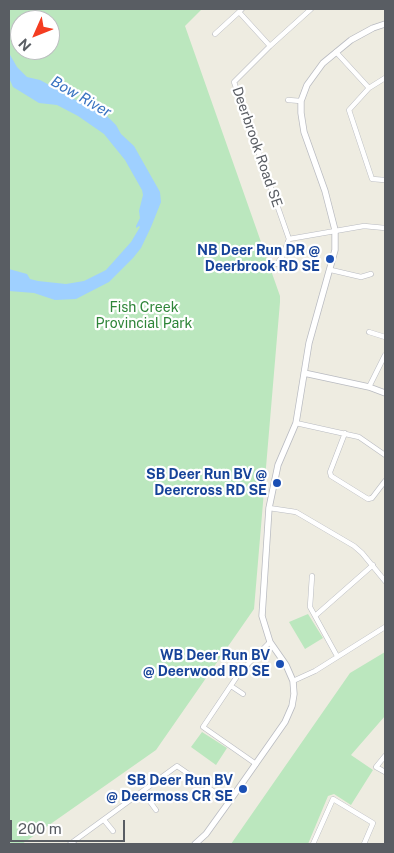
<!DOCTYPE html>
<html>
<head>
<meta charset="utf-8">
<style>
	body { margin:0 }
	#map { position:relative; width:394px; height:853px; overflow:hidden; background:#eeece1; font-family:"Public Sans",sans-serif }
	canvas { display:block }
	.frame { position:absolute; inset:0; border:10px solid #595d63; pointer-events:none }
	.north { position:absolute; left:10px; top:10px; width:50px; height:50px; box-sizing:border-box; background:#fff; border:1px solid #bdbec1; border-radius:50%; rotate:226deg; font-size:14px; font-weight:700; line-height:20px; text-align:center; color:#595d63 }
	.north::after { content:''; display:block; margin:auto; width:18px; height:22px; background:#f43d21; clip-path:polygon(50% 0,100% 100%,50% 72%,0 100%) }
	.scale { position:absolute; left:10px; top:820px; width:115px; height:22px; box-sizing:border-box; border:2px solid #595d63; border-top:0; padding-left:6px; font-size:15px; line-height:18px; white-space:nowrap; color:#595d63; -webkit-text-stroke:4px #fff; paint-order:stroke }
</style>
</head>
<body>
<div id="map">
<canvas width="394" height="853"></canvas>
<div class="frame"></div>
<div class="north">N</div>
<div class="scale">200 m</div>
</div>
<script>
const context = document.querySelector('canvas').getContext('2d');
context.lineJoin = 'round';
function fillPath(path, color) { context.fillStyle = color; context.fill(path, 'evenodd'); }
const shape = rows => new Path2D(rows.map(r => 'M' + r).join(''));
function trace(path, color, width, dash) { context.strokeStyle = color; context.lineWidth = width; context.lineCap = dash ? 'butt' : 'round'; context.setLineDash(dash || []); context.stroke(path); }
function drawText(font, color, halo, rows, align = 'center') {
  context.font = font + ' "Public Sans",sans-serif'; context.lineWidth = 4.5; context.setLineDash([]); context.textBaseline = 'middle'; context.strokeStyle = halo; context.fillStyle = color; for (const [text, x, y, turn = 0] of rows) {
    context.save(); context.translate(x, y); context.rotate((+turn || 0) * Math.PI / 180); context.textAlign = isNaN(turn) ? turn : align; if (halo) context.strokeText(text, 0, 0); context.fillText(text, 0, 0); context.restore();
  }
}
fillPath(shape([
	[9,9,202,9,185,26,280,296,280,302,254,609,156,750,22,844,9,844],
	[20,20,50,20,50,50,20,50],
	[308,614,323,638,305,649,289,622],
	[385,652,385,716,351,755,373,770,351,805,334,794,328,796,308,844,231,844,350,673],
	[202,732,227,748,216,765,191,747]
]), '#bbe7be');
fillPath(shape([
	[9,53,17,67,27,77,40,80,55,88,71,98,89,105,107,116,116,125,121,134,134,146,160,192,161,202,151,227,141,248,133,258,109,282,76,299,55,300,34,293,9,291,9,269,27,274,30,279,38,281,66,284,84,281,106,270,131,242,140,227,139,226,136,228,136,226,140,218,139,211,143,195,142,190,125,160,104,134,78,116,57,105,39,103,13,87,9,78]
]), '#9fd0ff');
const minor = shape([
	[242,9,239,12,270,46],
	[311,9,270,46,234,82,289,239,364,226,385,228],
	[215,34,239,12],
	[336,52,369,88,349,110,372,179,385,180],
	[369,88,385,78],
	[288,100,301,101],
	[277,264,283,255,289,239],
	[331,270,361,277,371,274],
	[369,332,385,337],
	[369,387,385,355],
	[296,423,359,437,385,455],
	[345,433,330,472,331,476,368,499,372,498,385,481],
	[269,508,296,512,354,546,362,553,385,581],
	[312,576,310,607,337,656],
	[315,616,373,565],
	[293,681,315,671,385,627],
	[231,686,243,694],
	[385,756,376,767,385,772],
	[256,764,203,727,240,672,270,642],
	[143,792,156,810],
	[104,820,113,831],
	[70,844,177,766,229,802],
	[313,844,333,799,373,823,364,844]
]);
const tertiary = shape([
	[304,373,369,387,385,393],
	[195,844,206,834,229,802,285,722,292,706,294,694,293,681,286,665,270,642,262,616,269,508,278,465,296,423,309,343,335,250,335,230,325,191,304,132,301,113,301,101,307,85,323,63,351,40,373,28,385,24]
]);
trace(minor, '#b9bbc1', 5.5);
trace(tertiary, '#b9bbc1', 7);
trace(minor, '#fff', 4.5);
trace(tertiary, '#fff', 5.5);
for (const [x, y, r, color] of [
	[330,259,5,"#1a4fb4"],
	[277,483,5,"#1a4fb4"],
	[280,664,5,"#1a4fb4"],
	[243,789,5,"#1a4fb4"]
]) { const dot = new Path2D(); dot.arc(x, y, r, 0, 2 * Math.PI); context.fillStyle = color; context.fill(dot); trace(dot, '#fff', 2); }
drawText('14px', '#595d63', '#fff', [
	["Deerbrook Road SE",257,147,71]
]);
drawText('bold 14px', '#164399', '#fff', [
	["NB Deer Run DR @",320,251],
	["Deerbrook RD SE",320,267],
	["SB Deer Run BV @",267,475],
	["Deercross RD SE",267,491],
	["WB Deer Run BV",270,656],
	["@ Deerwood RD SE",270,672],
	["SB Deer Run BV",233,781],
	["@ Deermoss CR SE",233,797]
], 'right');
drawText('14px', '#2e8538', '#fff', [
	["Fish Creek",144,308],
	["Provincial Park",144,324]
]);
drawText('italic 15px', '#3973c1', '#fff', [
	["Bow River",81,97,30]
]);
</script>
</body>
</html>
